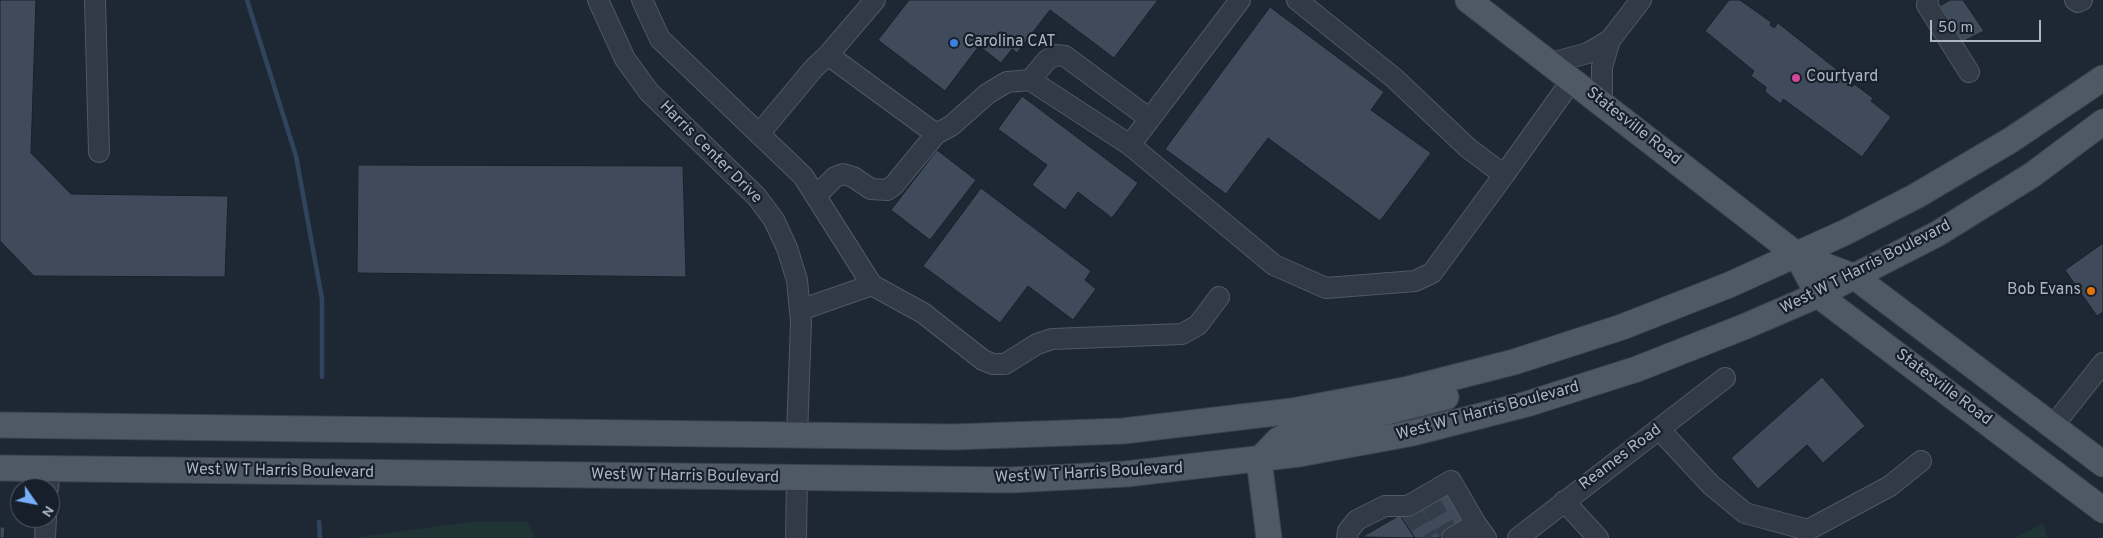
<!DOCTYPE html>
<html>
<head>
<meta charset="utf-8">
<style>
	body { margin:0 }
	#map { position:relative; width:2103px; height:538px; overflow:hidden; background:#1e2835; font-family:Overpass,sans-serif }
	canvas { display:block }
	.north { position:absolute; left:10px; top:478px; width:50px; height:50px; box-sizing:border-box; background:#171f2a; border:1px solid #525b67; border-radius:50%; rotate:123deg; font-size:14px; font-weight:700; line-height:20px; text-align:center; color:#abb5c3 }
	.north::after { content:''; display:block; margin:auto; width:18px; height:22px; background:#79aefa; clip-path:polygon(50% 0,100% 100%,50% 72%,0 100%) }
	.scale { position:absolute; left:1930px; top:20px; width:111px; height:22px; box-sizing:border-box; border:2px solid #abb5c3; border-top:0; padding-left:6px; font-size:15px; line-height:18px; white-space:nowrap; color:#abb5c3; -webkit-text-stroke:4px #171f2a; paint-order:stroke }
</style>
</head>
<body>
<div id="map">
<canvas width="2103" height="538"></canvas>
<div class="north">N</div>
<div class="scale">50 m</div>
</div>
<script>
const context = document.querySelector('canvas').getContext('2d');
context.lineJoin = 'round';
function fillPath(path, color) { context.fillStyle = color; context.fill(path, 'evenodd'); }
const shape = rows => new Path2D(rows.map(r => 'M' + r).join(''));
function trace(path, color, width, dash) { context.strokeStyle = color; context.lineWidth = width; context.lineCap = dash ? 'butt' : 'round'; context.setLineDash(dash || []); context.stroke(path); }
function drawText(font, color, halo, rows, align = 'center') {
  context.font = font + ' Overpass,sans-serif'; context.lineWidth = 4.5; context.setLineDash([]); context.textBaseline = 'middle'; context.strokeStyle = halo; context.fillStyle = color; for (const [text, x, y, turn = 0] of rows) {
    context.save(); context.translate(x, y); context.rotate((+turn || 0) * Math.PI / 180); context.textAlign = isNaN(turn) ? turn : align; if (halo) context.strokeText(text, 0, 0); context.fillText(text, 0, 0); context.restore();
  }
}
fillPath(shape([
	[470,522,527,522,535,538,353,538],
	[2043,523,2047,538,2015,538]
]), '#203436');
trace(shape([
	[247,0,296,156,322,299,322,377],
	[319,522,320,538]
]), '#30445d', 4.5);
const building = shape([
	[0,0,36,0,31,153,71,194,228,196,225,277,34,276,0,241,0,0],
	[909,0,1158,0,1114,58,1050,10,1017,53,1012,49,1001,63,979,46,945,91,878,40,909,0],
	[1729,0,1740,0,1771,22,1770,25,1774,28,1778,23,1840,72,1836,78,1842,79,1852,87,1854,84,1873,98,1871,101,1891,117,1862,157,1786,101,1783,99,1781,104,1765,92,1766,87,1751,76,1754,71,1705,31,1729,0],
	[1950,0,1963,0,1984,31,1962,42,1940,6,1950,0],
	[1270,7,1384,92,1371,110,1431,153,1380,221,1268,138,1226,194,1165,149,1270,7],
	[1022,96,1138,183,1112,218,1078,192,1065,210,1032,185,1047,165,998,129,1022,96],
	[937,150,976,180,930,240,891,210,937,150],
	[358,165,683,166,686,277,357,273,358,165],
	[981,188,1091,271,1085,280,1096,289,1073,320,1028,286,1000,323,923,266,981,188],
	[2103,243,2103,312,2097,316,2065,270,2103,243],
	[1822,377,1865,426,1823,463,1807,445,1758,489,1731,458,1822,377],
	[1448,487,1468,520,1438,538,1415,538,1400,515,1448,487],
	[1400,515,1415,538,1362,537,1400,515],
	[0,527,5,527,4,538,0,538,0,527]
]);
fillPath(building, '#3f4b5a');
trace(building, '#19212c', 1);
trace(shape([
	[1428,499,1448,532],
	[1410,509,1428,538]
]), '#333d4a', 20, [20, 10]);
const minor = shape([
	[95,0,99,152],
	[598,0,625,59,649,92,757,197,774,220,787,248,797,280,801,322,797,435],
	[642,0,660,39,803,176,872,285,800,310],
	[875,0,828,55,936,134,951,126,987,94,1007,82,1030,80,1130,145,1274,265,1326,288,1415,281,1432,273,1504,175],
	[1297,0,1394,78,1468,148,1504,175,1572,80],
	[1928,0,1927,5,1969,72],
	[2075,0,2078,2,2082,0],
	[1551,63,1588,53,1610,40],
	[1030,80,1047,60,1056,55,1065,56,1150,119],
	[1602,102,1602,67,1610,40,1641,0],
	[759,134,814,68,828,55],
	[1130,145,1240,0],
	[816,196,835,177,843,174,853,177,871,189,887,190,894,185,936,134],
	[872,285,923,313,983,360,993,364,1005,364,1037,344,1052,339,1182,334,1198,325,1219,297],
	[2053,426,2103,363],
	[1659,429,1711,485,1745,513,1808,530,1890,486,1921,461],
	[48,488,50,469],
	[1564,501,1598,538],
	[1476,524,1486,538],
	[45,538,46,518],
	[796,538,797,479],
	[1347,538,1348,531,1357,520,1385,506,1408,506,1451,481,1476,524,1452,538],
	[1518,538,1725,378]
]);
const major = shape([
	[1468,0,1797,255,1855,277,2103,464],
	[1797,255,1818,295,2103,510],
	[0,425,953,437,1123,431,1292,411,1404,390,1514,362,1622,327,1729,285,1846,232,1916,196,2011,140,2103,78],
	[1259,460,1278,440,1295,431,1351,421,1446,397],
	[1259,460,1269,538],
	[0,468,1011,480,1126,474,1299,454,1413,433,1527,404,1637,369,1746,326,1818,295,1937,234,2032,175,2103,122]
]);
trace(minor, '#4f5864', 22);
trace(major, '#3b434f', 27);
trace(minor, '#313a46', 20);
trace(major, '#4f5966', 25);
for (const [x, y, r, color] of [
	[954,43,5,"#3f7fe0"],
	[1796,78,5,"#d1479c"],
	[2091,291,5,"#e8710a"]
]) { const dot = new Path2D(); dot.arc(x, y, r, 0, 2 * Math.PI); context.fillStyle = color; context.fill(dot); trace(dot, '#171f2a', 2); }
drawText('16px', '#abb5c3', '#171f2a', [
	["Carolina CAT",964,43],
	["Courtyard",1806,78],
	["Bob Evans",2081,291,"right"]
], 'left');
drawText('16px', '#abb5c3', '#171f2a', [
	["Statesville Road",1633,127,38],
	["Harris Center Drive",710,153,45],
	["West W T Harris Boulevard",1866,268,-27],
	["Statesville Road",1943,388,37],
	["West W T Harris Boulevard",1488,412,-15],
	["Reames Road",1621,458,-37],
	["West W T Harris Boulevard",280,472,1],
	["West W T Harris Boulevard",1089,474,-3],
	["West W T Harris Boulevard",685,477,1]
]);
</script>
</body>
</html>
